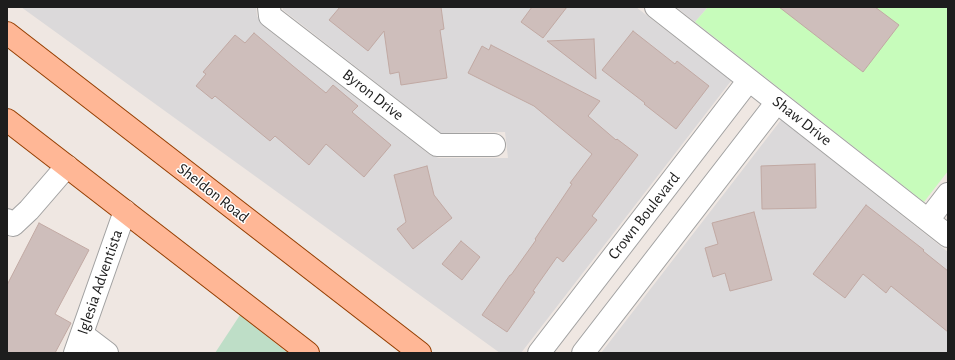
<!DOCTYPE html>
<html>
<head>
<meta charset="utf-8">
<style>
	body { margin:0 }
	#map { position:relative; width:955px; height:360px; overflow:hidden; background:#efe7e2; font-family:"Alegreya Sans",sans-serif }
	canvas { display:block }
	.frame { position:absolute; inset:0; border:8px solid #1d1d1d; pointer-events:none }
</style>
</head>
<body>
<div id="map">
<canvas width="955" height="360"></canvas>
<div class="frame"></div>
</div>
<script>
const context = document.querySelector('canvas').getContext('2d');
context.lineJoin = 'round';
function fillPath(path, color) { context.fillStyle = color; context.fill(path, 'evenodd'); }
const shape = rows => new Path2D(rows.map(r => 'M' + r).join(''));
function trace(path, color, width, dash) { context.strokeStyle = color; context.lineWidth = width; context.lineCap = dash ? 'butt' : 'round'; context.setLineDash(dash || []); context.stroke(path); }
function drawText(font, color, halo, rows, align = 'center') {
  context.font = font + ' "Alegreya Sans",sans-serif'; context.lineWidth = 3; context.setLineDash([]); context.textBaseline = 'middle'; context.strokeStyle = halo; context.fillStyle = color; for (const [text, x, y, turn = 0] of rows) {
    context.save(); context.translate(x, y); context.rotate((+turn || 0) * Math.PI / 180); context.textAlign = isNaN(turn) ? turn : align; if (halo) context.strokeText(text, 0, 0); context.fillText(text, 0, 0); context.restore();
  }
}
fillPath(shape([
	[21,7,256,7,257,16,263,26,430,155,439,158,508,158,505,132,441,133,283,10,282,7,636,7,731,81,521,353,500,353],
	[676,7,708,7,695,22],
	[781,120,948,252,948,353,601,353]
]), '#dbd9da');
fillPath(shape([
	[240,315,288,353,215,353]
]), '#bedec7');
fillPath(shape([
	[708,7,948,7,948,171,924,202,695,22]
]), '#c7fcbb');
const building = shape([
	[340,7,441,7,444,29,440,30,447,78,401,85,399,72,390,74,384,31,368,51,329,20,340,7],
	[532,7,567,7,543,38,521,22,532,7],
	[779,7,875,7,899,25,863,72,779,7],
	[633,31,675,64,677,61,709,86,676,129,644,104,645,103,602,70,633,31],
	[254,33,293,66,326,93,333,85,358,106,352,112,391,145,364,177,326,144,309,165,275,136,270,141,215,96,212,99,196,86,206,74,203,72,235,35,245,43,254,33],
	[594,39,596,79,547,41,594,39],
	[491,45,600,101,588,116,616,140,617,139,638,155,592,216,597,220,563,262,557,257,533,291,535,292,507,332,482,315,510,275,511,275,536,240,535,239,572,184,570,183,592,154,534,106,468,73,482,46,489,50,491,45],
	[815,164,816,208,762,209,761,166,815,164],
	[427,166,434,195,452,218,413,249,397,229,406,222,394,175,427,166],
	[866,205,924,250,923,251,948,271,948,332,891,286,886,293,863,274,845,298,813,274,866,205],
	[754,212,772,280,730,291,725,273,713,277,705,248,718,244,712,223,754,212],
	[39,223,89,250,55,314,71,323,55,353,7,353,7,285,39,223],
	[461,241,480,257,462,280,442,264,461,241]
]);
fillPath(building, '#cebebb');
trace(building, '#c1a9a3', 1);
const minor = shape([
	[269,7,270,16,437,145,494,145],
	[656,7,948,236],
	[7,220,13,225,29,210,67,166],
	[928,220,948,194],
	[82,334,107,353],
	[75,353,125,211],
	[539,353,749,80],
	[583,353,777,102]
]);
const major = shape([
	[7,33,420,353],
	[7,120,308,353]
]);
trace(minor, '#a1a1a1', 24);
trace(major, '#953e00', 24);
trace(minor, '#fff', 22);
trace(major, '#ffb796', 22);
drawText('16px', '#1d1d1d', '#fff', [
	["Byron Drive",373,95,38],
	["Shaw Drive",802,121,38],
	["Sheldon Road",213,193,38],
	["Crown Boulevard",644,216,-52],
	["Iglesia Adventista",100,282,-71]
]);
</script>
</body>
</html>
